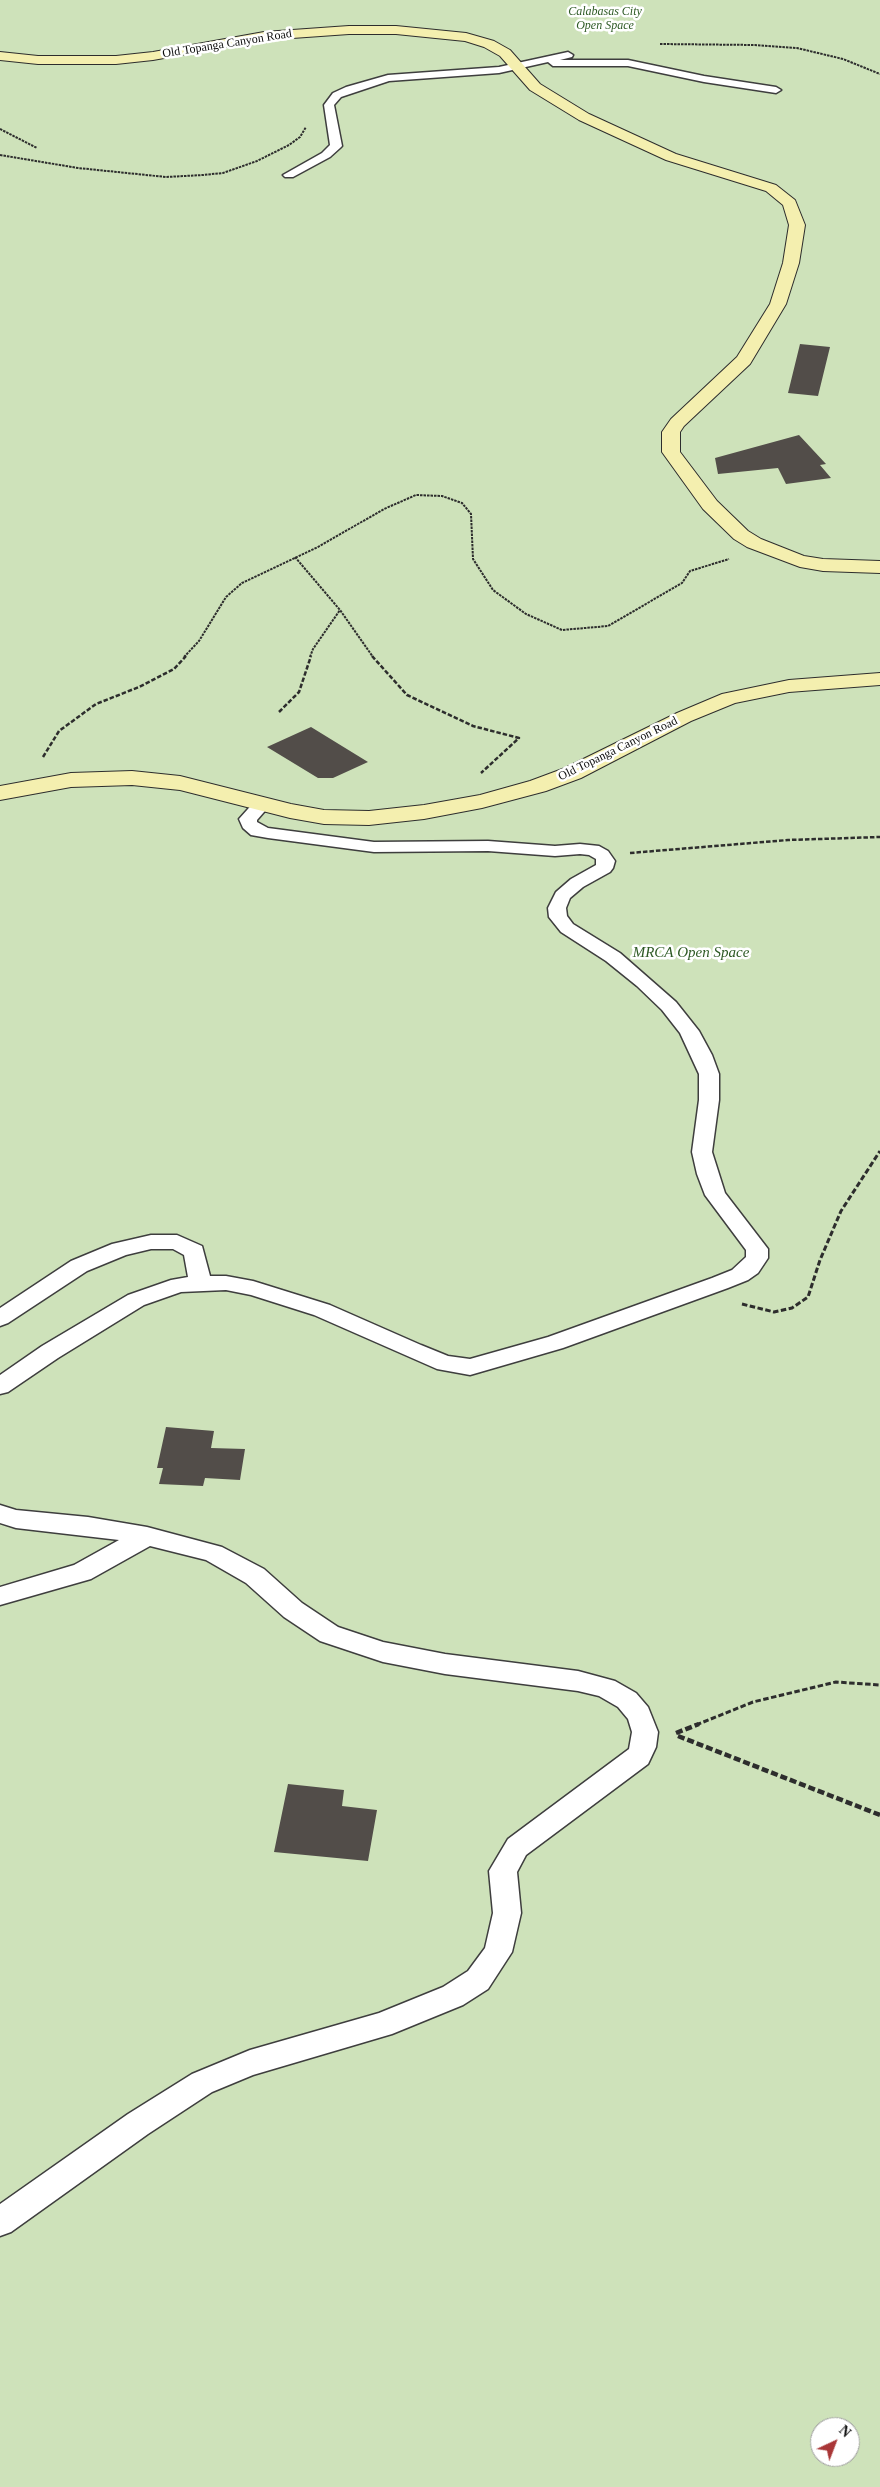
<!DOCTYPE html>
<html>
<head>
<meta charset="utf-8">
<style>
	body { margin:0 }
	#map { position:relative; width:880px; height:2487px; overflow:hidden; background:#fcfaec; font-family:Georgia,serif }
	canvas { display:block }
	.north { position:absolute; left:810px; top:2417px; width:50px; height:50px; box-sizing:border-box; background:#fff; border:1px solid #9d9d9d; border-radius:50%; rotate:43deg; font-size:14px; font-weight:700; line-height:20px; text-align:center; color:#0b0b0b }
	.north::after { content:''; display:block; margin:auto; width:18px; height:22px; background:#a93637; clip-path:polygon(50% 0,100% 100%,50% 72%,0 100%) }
</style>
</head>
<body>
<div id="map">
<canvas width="880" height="2487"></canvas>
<div class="north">N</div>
</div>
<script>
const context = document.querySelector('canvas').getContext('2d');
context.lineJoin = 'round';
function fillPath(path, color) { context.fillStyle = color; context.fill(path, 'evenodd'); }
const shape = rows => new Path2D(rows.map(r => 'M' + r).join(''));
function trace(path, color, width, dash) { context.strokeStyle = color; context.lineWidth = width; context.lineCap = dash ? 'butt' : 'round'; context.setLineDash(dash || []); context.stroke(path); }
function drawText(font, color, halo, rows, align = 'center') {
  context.font = font + ' Georgia,serif'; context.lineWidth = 5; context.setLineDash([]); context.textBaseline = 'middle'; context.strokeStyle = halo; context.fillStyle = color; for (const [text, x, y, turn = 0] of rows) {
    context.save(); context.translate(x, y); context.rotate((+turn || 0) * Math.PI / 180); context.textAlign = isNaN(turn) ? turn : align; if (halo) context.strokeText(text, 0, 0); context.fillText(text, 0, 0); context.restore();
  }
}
fillPath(shape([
	[0,0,880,0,880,2487,0,2487],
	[820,2427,850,2427,850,2457,820,2457]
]), '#cee2ba');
fillPath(shape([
	[800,344,830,347,818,396,788,393],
	[799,435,826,464,820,465,831,478,786,484,778,468,718,474,715,458],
	[311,727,368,762,333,778,318,778,267,747],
	[166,1427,214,1431,211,1448,245,1449,240,1480,205,1478,203,1486,159,1484,163,1468,157,1468],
	[288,1784,344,1790,342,1806,377,1810,368,1861,274,1852]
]), '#524d49');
const lane = shape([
	[568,52,573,55,572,57,560,60,628,60,704,76,776,87,781,90,776,93,704,82,628,66,553,66,548,62,499,73,389,81,341,97,334,105,342,146,340,148,330,157,293,177,285,177,283,175,322,153,330,145,324,105,333,93,346,87,388,75,499,67,568,52],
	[262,799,268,800,271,804,257,820,257,822,268,828,374,842,488,841,555,846,580,844,599,846,608,851,615,861,613,868,610,872,583,887,570,898,566,908,567,916,573,924,620,953,676,1002,699,1031,712,1055,719,1074,719,1100,712,1152,725,1193,768,1249,768,1258,758,1273,748,1280,728,1288,563,1348,470,1375,437,1369,314,1315,251,1295,226,1290,181,1292,144,1305,58,1358,8,1392,0,1394,0,1375,42,1346,128,1295,171,1280,188,1277,184,1255,173,1249,151,1249,126,1255,87,1271,8,1323,0,1326,0,1308,71,1261,112,1244,151,1235,177,1235,202,1246,210,1276,226,1276,253,1281,330,1305,421,1345,448,1356,470,1359,548,1337,712,1278,732,1270,746,1257,746,1250,705,1195,697,1174,692,1152,699,1100,699,1074,680,1033,662,1010,637,986,606,961,561,932,549,917,548,908,556,892,571,879,596,865,596,859,589,855,580,854,555,856,488,851,374,852,268,838,251,835,243,828,239,819,256,800,262,799],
	[0,1505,16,1510,88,1517,147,1527,222,1547,264,1569,302,1603,338,1627,383,1642,445,1654,578,1671,615,1681,636,1693,648,1707,658,1732,656,1747,648,1764,526,1855,517,1872,521,1913,512,1952,488,1989,463,2005,392,2034,253,2075,212,2092,148,2134,11,2232,0,2236,0,2204,128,2114,192,2074,250,2050,379,2013,443,1987,468,1971,485,1948,493,1913,489,1871,508,1839,629,1749,632,1732,628,1719,618,1707,599,1696,578,1691,445,1674,383,1662,320,1641,284,1617,246,1583,206,1560,150,1546,91,1579,0,1605,0,1587,74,1565,119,1540,16,1528,0,1523,0,1505]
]);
const secondary = shape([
	[349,26,396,26,466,33,494,41,510,50,540,84,589,114,676,154,776,185,795,200,805,225,799,263,786,304,750,364,684,426,680,432,680,452,717,501,748,531,761,539,804,556,823,559,880,561,880,573,823,571,800,567,747,547,734,539,703,509,662,452,662,432,671,419,737,357,770,304,783,263,789,225,783,205,766,191,666,160,579,120,530,90,500,56,484,47,465,41,396,34,349,34,264,40,153,60,116,64,38,64,0,60,0,52,38,56,116,56,153,52,264,32,349,26],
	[880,673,880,685,789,692,735,703,691,721,581,778,546,791,482,808,424,819,369,825,324,824,290,818,180,790,132,785,71,787,0,800,0,786,71,773,132,771,180,776,291,804,324,810,369,811,424,805,480,795,530,781,565,768,677,713,722,694,789,680,880,673]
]);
trace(lane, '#3e3e3e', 3);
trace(secondary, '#2d2d2d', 2);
trace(shape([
	[660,44,755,45,797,48,843,59,880,74],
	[0,129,37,148],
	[0,155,78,168,166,177,203,175,223,173,257,161,289,145,300,137,306,127],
	[295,557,340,610,373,657],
	[184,657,199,641,226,597,242,583,318,547,384,509,416,495,442,496,462,503,471,514,473,559,493,590,526,614,562,630,608,626,682,583,690,571,729,559],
	[310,657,313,649,340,610]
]), '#2d2d2d', 2, [2.5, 1]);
trace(shape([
	[372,656,407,695,473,726,519,738,481,773],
	[279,712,299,692,311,656],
	[43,757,59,731,96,704,139,687,174,669,186,656],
	[630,853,788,840,880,837]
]), '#2d2d2d', 2.5, [4.5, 2]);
trace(shape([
	[742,1304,774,1312,792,1308,808,1297,820,1260,841,1211,880,1151],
	[696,1725,753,1702,836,1682,880,1685]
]), '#2d2d2d', 3, [5.5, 2.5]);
trace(shape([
	[676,1733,699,1724],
	[678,1736,880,1815]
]), '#2d2d2d', 4.5, [7, 3]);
fillPath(lane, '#fff');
fillPath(secondary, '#f4efaf');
drawText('italic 12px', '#2e5a25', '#fff', [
	["Calabasas City",605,12],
	["Open Space",605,26]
]);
drawText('12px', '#0b0b0b', '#fff', [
	["Old Topanga Canyon Road",227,44,-9],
	["Old Topanga Canyon Road",618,749,-26]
]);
drawText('italic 15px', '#2e5a25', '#fff', [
	["MRCA Open Space",691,953]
]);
</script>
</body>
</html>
